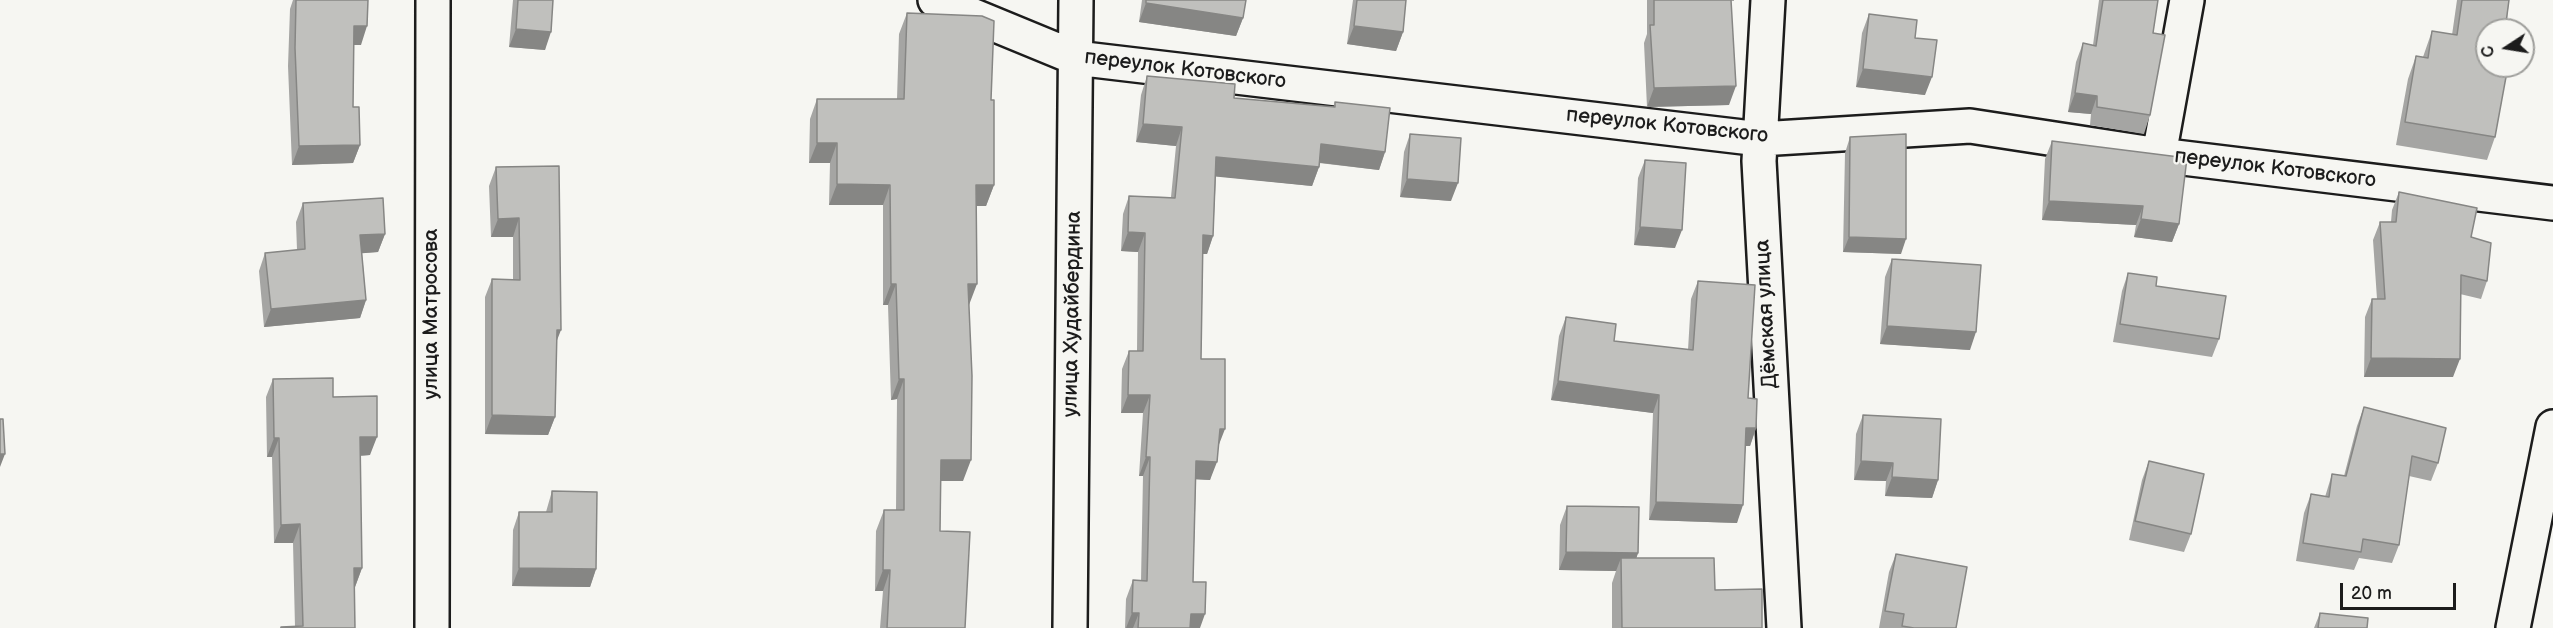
<!DOCTYPE html>
<html>
<head>
<meta charset="utf-8">
<style>
	body { margin:0 }
	#map { position:relative; width:2553px; height:628px; overflow:hidden; background:#f6f6f2; font-family:"Balsamiq Sans",sans-serif }
	canvas { display:block }
	.north { position:absolute; left:2475px; top:18px; width:60px; height:60px; box-sizing:border-box; background:#f6f6f2; border:2px solid #9f9f9c; border-radius:50%; rotate:258deg; font-size:16px; font-weight:700; line-height:24px; text-align:center; color:#1c1c1c }
	.north::after { content:''; display:block; margin:auto; width:21px; height:27px; background:#1c1c1c; clip-path:polygon(50% 0,100% 100%,50% 72%,0 100%) }
	.scale { position:absolute; left:2340px; top:583px; width:116px; height:27px; box-sizing:border-box; border:3px solid #1c1c1c; border-top:0; padding-left:8px; font-size:18px; line-height:21px; white-space:nowrap; color:#1c1c1c; -webkit-text-stroke:4px #f6f6f2; paint-order:stroke }
</style>
</head>
<body>
<div id="map">
<canvas width="2553" height="628"></canvas>
<div class="north">С</div>
<div class="scale">20 m</div>
</div>
<script>
const context = document.querySelector('canvas').getContext('2d');
context.lineJoin = 'round';
const shape = rows => new Path2D(rows.map(r => 'M' + r).join(''));
function trace(path, color, width, dash) { context.strokeStyle = color; context.lineWidth = width; context.lineCap = dash ? 'butt' : 'round'; context.setLineDash(dash || []); context.stroke(path); }
function fillPath(path, color) { context.fillStyle = color; context.fill(path, 'evenodd'); }
function drawText(font, color, halo, rows, align = 'center') {
  context.font = font + ' "Balsamiq Sans",sans-serif'; context.lineWidth = 4.5; context.setLineDash([]); context.textBaseline = 'middle'; context.strokeStyle = halo; context.fillStyle = color; for (const [text, x, y, turn = 0] of rows) {
    context.save(); context.translate(x, y); context.rotate((+turn || 0) * Math.PI / 180); context.textAlign = isNaN(turn) ? turn : align; if (halo) context.strokeText(text, 0, 0); context.fillText(text, 0, 0); context.restore();
  }
}
const street = shape([
	[935,0,1076,58,1760,139,1970,126,2159,155,2553,203],
	[1768,0,1759,161,1784,628],
	[2159,155,2187,0],
	[432,628,433,0],
	[1070,628,1076,0]
]);
const secondary = shape([
	[2513,628,2553,427]
]);
trace(street, '#1c1c1c', 38);
trace(secondary, '#1c1c1c', 38);
trace(street, '#f6f6f2', 33);
trace(secondary, '#f6f6f2', 33);
fillPath(shape([
	[293,0,296,0,361,45,354,45,353,107,360,145,353,163,292,165,288,66,290,9],
	[513,0,553,0,545,50,509,47],
	[1142,0,1246,0,1243,18,1236,36,1139,22],
	[1353,0,1406,0,1403,32,1396,51,1347,44],
	[1647,0,1734,0,1734,1,1731,1,1729,105,1647,107,1644,43,1647,34],
	[2099,0,2158,0,2153,33,2150,115,2144,134,2090,125,2091,114,2068,112,2076,62,2083,43,2093,45],
	[2457,0,2509,0,2495,137,2487,160,2396,145,2408,79,2416,56,2423,57,2432,31,2452,35],
	[907,13,991,100,994,185,986,206,976,206,969,305,963,481,941,481,940,531,965,628,880,628,883,591,875,591,876,531,884,510,896,510,897,399,891,400,888,305,883,305,883,205,829,205,830,163,809,163,810,119,817,99,897,99,899,34],
	[1869,14,1915,38,1925,95,1856,87,1862,33],
	[1147,76,1234,98,1334,107,1335,102,1385,152,1379,170,1319,163,1319,167,1312,186,1216,176,1213,236,1207,254,1203,254,1201,359,1218,447,1210,480,1196,479,1193,582,1200,628,1125,628,1126,599,1133,580,1141,581,1143,476,1139,476,1143,413,1121,413,1122,369,1129,351,1137,351,1138,252,1121,251,1123,214,1129,196,1171,197,1176,146,1136,142,1141,95],
	[1410,134,1451,201,1400,197,1404,152],
	[1850,137,1901,254,1843,252,1845,153],
	[2052,141,2179,224,2172,242,2134,237,2136,225,2042,220,2045,159],
	[1645,160,1675,248,1634,245,1638,178],
	[559,166,555,417,548,435,485,434,485,297,492,279,513,279,513,237,491,237,489,186,496,167],
	[2399,192,2471,237,2487,281,2481,299,2460,294,2453,377,2364,377,2365,317,2372,299,2377,299,2373,240,2380,222,2391,222,2392,210],
	[303,203,385,234,378,252,362,253,366,300,360,318,264,327,259,271,265,253,297,250,296,222],
	[1892,259,1970,350,1880,344,1885,277],
	[2128,273,2219,339,2212,357,2113,342,2122,291],
	[1698,281,1748,398,1756,428,1750,446,1746,446,1737,523,1649,520,1653,413,1551,400,1559,336,1566,317,1614,341,1688,350,1691,299],
	[273,379,333,397,370,455,360,456,362,568,355,587,354,587,355,628,280,628,281,627,295,627,293,543,274,543,272,457,267,457,266,397],
	[2364,407,2438,463,2431,481,2409,476,2399,545,2392,563,2359,558,2354,570,2296,561,2304,513,2311,494,2325,497,2332,474,2344,476,2357,426],
	[1863,415,1938,480,1932,498,1885,496,1886,481,1854,480,1856,434],
	[2149,461,2191,534,2184,552,2129,540,2142,480],
	[552,491,596,569,590,587,512,586,513,530,519,512,546,512],
	[1567,506,1638,553,1636,558,1715,590,1762,628,1612,628,1612,583,1616,571,1559,570,1560,525],
	[1896,554,1956,628,1879,628,1889,572],
	[2320,613,2367,628,2314,628]
]), '#a5a5a3');
fillPath(shape([
	[1146,3,1243,18,1236,36,1139,22],
	[354,26,367,26,361,45,347,45],
	[1354,26,1403,32,1396,51,1347,44],
	[516,29,551,32,545,50,509,47],
	[1863,69,1932,77,1925,95,1856,87],
	[1736,86,1729,105,1647,107,1654,88],
	[2075,93,2097,96,2091,114,2068,112],
	[1143,124,1182,127,1176,146,1136,142],
	[817,143,837,143,830,163,809,163],
	[1321,144,1385,152,1379,170,1314,162],
	[360,145,353,163,292,165,299,146],
	[1216,157,1319,167,1312,186,1210,176],
	[1407,179,1458,183,1451,201,1400,197],
	[837,184,890,185,883,205,829,205],
	[976,185,994,185,986,206,968,206],
	[2049,201,2143,206,2136,225,2042,220],
	[519,218,513,237,491,237,498,219],
	[2141,219,2179,224,2172,242,2134,237],
	[1640,227,1682,230,1675,248,1634,245],
	[1128,232,1145,233,1138,252,1121,251],
	[385,234,378,252,353,254,360,235],
	[1203,235,1213,236,1207,254,1197,254],
	[1849,237,1906,239,1901,254,1843,252],
	[891,284,896,284,888,305,883,305],
	[968,284,977,284,969,305],
	[366,300,360,318,264,327,271,309],
	[1887,326,1976,332,1970,350,1880,344],
	[557,330,561,330,554,348],
	[2371,358,2460,359,2453,377,2364,377],
	[899,379,904,379,897,399,891,400],
	[1558,381,1659,395,1653,413,1551,400],
	[1128,395,1150,395,1143,413,1121,413],
	[492,415,555,417,548,435,485,434],
	[1746,428,1756,428,1750,446,1740,446],
	[1220,429,1225,429,1218,447],
	[360,437,377,437,370,455,353,456],
	[274,438,279,438,272,457,267,457],
	[0,454,5,454,0,467],
	[1146,457,1150,457,1143,476,1139,476],
	[941,460,971,460,963,481,934,481],
	[1196,461,1217,462,1210,480,1189,479],
	[1861,461,1893,463,1886,481,1854,480],
	[1892,477,1938,480,1932,498,1885,496],
	[1656,502,1743,505,1737,523,1649,520],
	[300,524,293,543,274,543,281,525],
	[1566,552,1638,553,1632,572,1621,558,1616,571,1559,570],
	[354,568,362,568,355,587,347,587],
	[519,568,596,569,590,587,512,586],
	[883,570,890,570,883,591,875,591],
	[1132,613,1139,613,1133,628,1126,628],
	[1191,614,1205,614,1200,628,1185,628]
]), '#868684');
const building = shape([
	[296,0,368,0,367,26,354,26,353,107,359,107,360,145,299,146,295,48,296,0],
	[518,0,553,0,551,32,516,29,518,0],
	[1146,0,1246,0,1243,18,1146,3,1146,0],
	[1357,0,1406,0,1403,32,1354,26,1357,0],
	[1654,0,1731,0,1736,86,1654,88,1650,25,1654,25,1654,0],
	[2103,0,2158,0,2153,33,2165,35,2150,115,2097,107,2097,96,2075,93,2083,43,2096,46,2103,0],
	[2462,0,2509,0,2505,30,2487,30,2487,66,2508,66,2495,137,2405,122,2416,56,2428,58,2432,31,2457,35,2462,0],
	[907,13,982,16,994,21,991,100,994,100,994,185,976,185,977,284,968,284,972,376,971,460,941,460,940,531,970,532,965,628,887,628,890,570,883,570,884,510,904,510,904,379,899,379,896,284,891,284,890,185,837,184,837,143,817,143,817,99,904,99,907,13],
	[1869,14,1917,20,1915,38,1937,40,1932,77,1863,69,1869,14],
	[1147,76,1235,84,1234,98,1335,107,1335,102,1390,108,1385,152,1321,144,1319,167,1216,157,1213,236,1203,235,1201,359,1225,359,1225,429,1220,429,1217,462,1196,461,1193,582,1206,582,1205,614,1191,614,1190,628,1138,628,1139,613,1132,613,1133,580,1147,581,1150,457,1146,457,1150,395,1128,395,1129,351,1143,351,1145,233,1128,232,1129,196,1175,198,1182,127,1143,124,1147,76],
	[1410,134,1461,138,1458,183,1407,179,1410,134],
	[1906,134,1906,239,1849,237,1850,137,1906,134],
	[2052,141,2187,158,2179,224,2141,219,2143,206,2049,201,2052,141],
	[1645,160,1686,163,1682,230,1640,227,1645,160],
	[559,166,561,330,557,330,555,417,492,415,492,279,520,280,519,218,498,219,496,167,559,166],
	[2399,192,2477,208,2471,237,2491,243,2487,281,2461,275,2460,359,2371,358,2372,299,2385,299,2380,222,2396,222,2399,192],
	[383,198,385,234,360,235,366,300,271,309,265,253,305,249,303,203,383,198],
	[1892,259,1981,265,1976,332,1887,326,1892,259],
	[2128,273,2157,277,2156,286,2226,296,2219,339,2120,324,2128,273],
	[1698,281,1755,285,1748,398,1757,399,1756,428,1746,428,1743,505,1656,502,1659,395,1558,381,1566,317,1616,324,1614,341,1693,350,1698,281],
	[333,378,333,397,377,396,377,437,360,437,362,568,354,568,355,628,281,628,281,627,303,626,300,524,281,525,279,438,274,438,273,379,333,378],
	[2364,407,2446,428,2438,463,2412,456,2399,545,2363,539,2361,552,2303,543,2311,494,2329,497,2332,474,2346,476,2364,407],
	[1863,415,1941,419,1938,480,1892,477,1893,463,1861,461,1863,415],
	[0,419,3,419,5,454,0,454,0,419],
	[2149,461,2204,474,2191,534,2135,521,2149,461],
	[552,491,597,492,596,569,519,568,519,512,552,512,552,491],
	[1567,506,1639,507,1638,553,1566,552,1567,506],
	[1896,554,1967,567,1956,628,1914,628,1902,626,1904,614,1885,611,1896,554],
	[1621,558,1714,558,1715,590,1762,589,1762,628,1622,628,1621,558],
	[2320,613,2368,618,2367,628,2318,628,2320,613]
]);
fillPath(building, '#c0c0bd');
trace(building, '#868684', 1.5);
drawText('21px', '#1c1c1c', '#f6f6f2', [
	["переулок Котовского",1185,70,7],
	["переулок Котовского",1667,126,6],
	["переулок Котовского",2275,169,7],
	["улица Матросова",432,314,-90],
	["улица Худайбердина",1073,314,-89],
	["Дёмская улица",1767,314,-93]
]);
</script>
</body>
</html>
